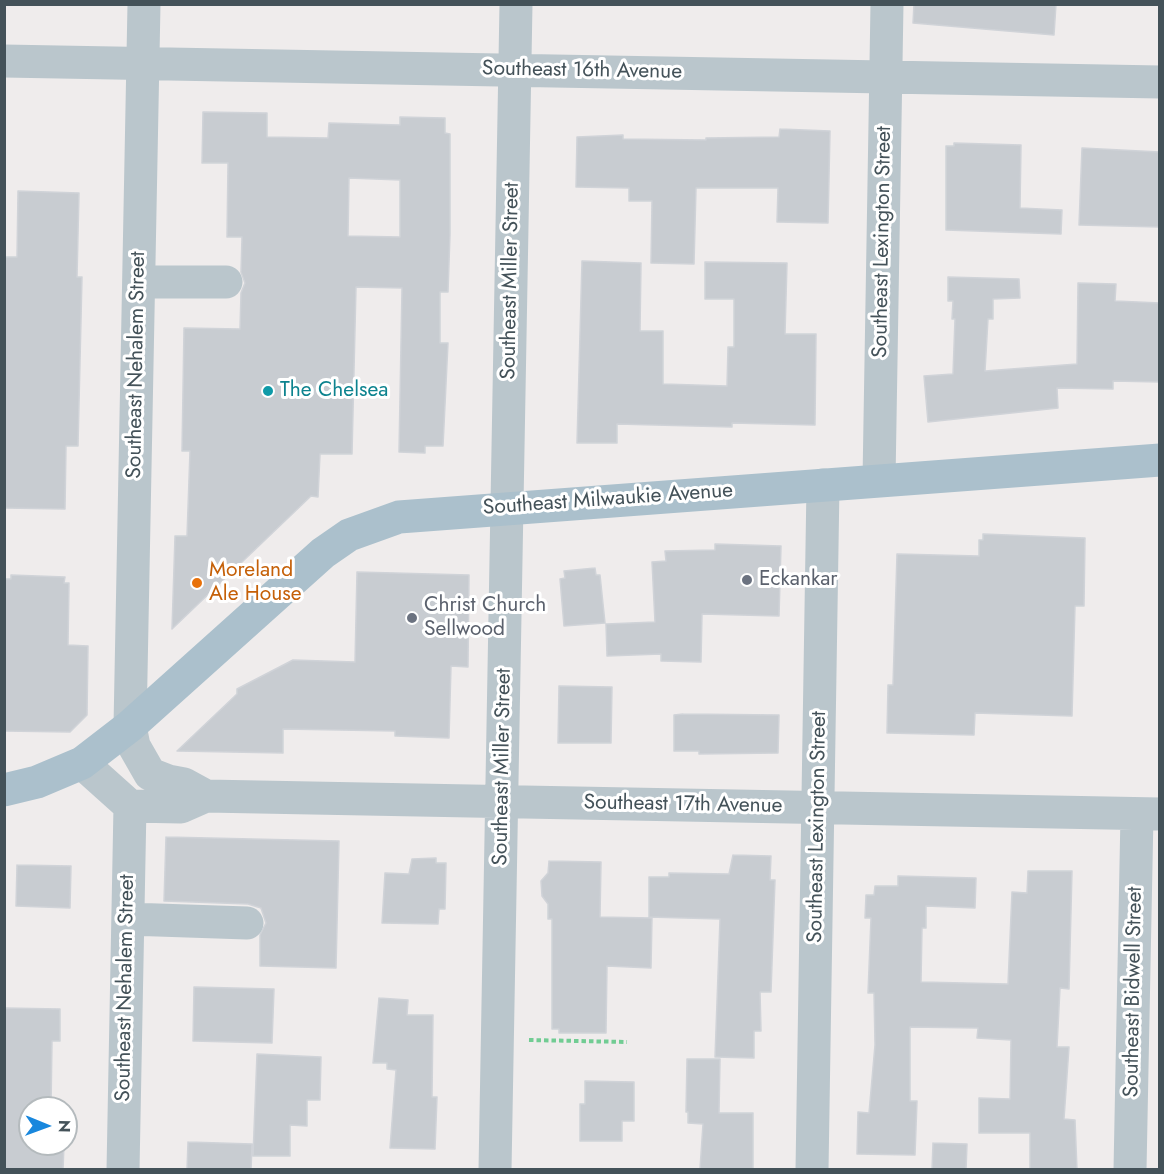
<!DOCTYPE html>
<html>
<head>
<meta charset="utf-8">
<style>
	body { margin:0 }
	#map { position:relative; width:1164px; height:1174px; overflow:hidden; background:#efecec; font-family:Jost,sans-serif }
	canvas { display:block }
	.frame { position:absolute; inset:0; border:6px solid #445259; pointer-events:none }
	.north { position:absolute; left:18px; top:1096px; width:60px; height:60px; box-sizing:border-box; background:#fff; border:2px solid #b4babd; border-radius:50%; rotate:91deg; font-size:16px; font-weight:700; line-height:24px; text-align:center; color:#445259 }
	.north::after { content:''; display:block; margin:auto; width:21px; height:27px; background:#1887dd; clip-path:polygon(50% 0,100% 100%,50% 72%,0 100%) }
</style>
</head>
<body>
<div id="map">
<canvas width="1164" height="1174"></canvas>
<div class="frame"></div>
<div class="north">N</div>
</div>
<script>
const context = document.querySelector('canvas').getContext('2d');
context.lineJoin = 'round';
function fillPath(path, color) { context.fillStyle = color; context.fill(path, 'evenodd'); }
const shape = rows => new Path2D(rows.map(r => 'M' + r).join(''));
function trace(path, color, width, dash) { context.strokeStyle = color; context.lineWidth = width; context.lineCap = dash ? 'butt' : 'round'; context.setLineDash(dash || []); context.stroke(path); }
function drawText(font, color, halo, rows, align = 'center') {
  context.font = font + ' Jost,sans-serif'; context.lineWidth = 6; context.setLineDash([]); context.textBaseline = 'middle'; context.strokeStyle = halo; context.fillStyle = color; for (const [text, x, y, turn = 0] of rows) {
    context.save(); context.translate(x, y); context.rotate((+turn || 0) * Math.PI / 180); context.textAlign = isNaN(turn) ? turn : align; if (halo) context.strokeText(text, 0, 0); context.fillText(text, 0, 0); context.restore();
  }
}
const building = shape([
	[914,4,1056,4,1054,35,913,23,914,4],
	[203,112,267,113,267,137,328,138,329,123,400,125,400,117,445,118,445,133,450,134,450,234,448,292,440,292,440,343,448,343,443,446,425,446,425,453,399,452,402,288,356,287,352,454,320,454,318,497,311,496,172,629,175,536,187,536,190,451,182,451,184,328,240,329,241,293,245,283,241,272,242,237,227,237,228,163,202,163,203,112],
	[349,178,400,180,400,237,348,236,349,178],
	[780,129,830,131,828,223,777,222,778,188,696,188,694,264,651,263,652,201,629,201,629,188,576,187,577,137,623,135,623,139,706,140,706,138,779,137,780,129],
	[954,143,1021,145,1020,208,1062,210,1061,234,946,230,946,146,954,146,954,143],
	[1082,148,1160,152,1160,227,1079,225,1082,148],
	[18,191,79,193,77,277,82,277,78,446,66,446,65,509,4,508,4,257,17,257,18,191],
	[582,261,641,263,640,331,663,331,663,384,727,386,728,347,734,347,734,299,705,299,705,262,787,263,785,334,816,334,815,425,732,423,732,427,617,424,617,443,577,443,582,261],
	[948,277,1019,279,1020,298,993,299,993,319,988,319,985,371,1077,364,1078,283,1116,284,1115,301,1160,303,1160,382,1113,381,1113,389,1057,388,1058,408,928,422,924,376,953,374,955,319,952,319,953,301,948,301,948,277],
	[983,534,1085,538,1084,606,1075,606,1072,716,975,713,974,735,887,733,888,685,893,685,897,554,979,556,979,540,983,540,983,534],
	[715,544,781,546,779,616,702,614,701,662,661,661,661,654,607,656,606,624,655,622,652,562,666,561,665,551,715,550,715,544],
	[595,568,596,575,600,575,605,623,564,626,560,579,565,578,564,571,595,568],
	[357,572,469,575,468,667,451,666,449,738,395,736,395,731,283,729,283,753,177,751,237,694,237,689,293,660,355,662,357,572],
	[11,575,65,577,64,583,69,583,68,645,88,646,87,715,70,732,4,731,4,579,11,579,11,575],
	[559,686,612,687,611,743,558,743,559,686],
	[683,714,779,715,778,753,699,754,699,751,674,751,674,715,683,714],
	[166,837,339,841,336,968,260,966,260,935,266,923,261,908,248,904,164,901,166,837],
	[733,855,771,856,770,880,775,880,771,992,760,992,761,1031,754,1031,754,1058,715,1057,720,919,649,917,649,877,669,877,669,873,729,874,733,855],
	[436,858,436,863,446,863,445,909,439,909,438,924,382,923,385,873,409,874,412,859,436,858],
	[549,861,601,862,600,917,652,918,651,968,607,966,606,1033,559,1033,559,1029,552,1029,552,919,548,919,548,904,542,896,541,881,548,873,549,861],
	[17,865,71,866,70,908,16,906,17,865],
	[1028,871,1072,871,1069,989,1060,988,1057,1047,1069,1047,1064,1119,1075,1120,1077,1170,1030,1170,1030,1133,979,1133,979,1098,1010,1099,1011,1040,977,1038,978,1028,910,1027,910,1101,917,1101,915,1155,857,1154,858,1112,869,1113,875,1045,874,993,868,993,871,918,865,918,866,895,874,895,875,886,898,886,898,876,976,878,975,908,926,906,926,928,922,928,921,982,1008,984,1012,892,1027,893,1028,871],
	[194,987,274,989,272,1043,193,1041,194,987],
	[379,998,408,1000,407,1015,433,1015,432,1097,437,1097,435,1149,390,1148,396,1070,387,1069,387,1063,373,1063,379,998],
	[4,1008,60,1009,60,1041,52,1041,51,1108,30,1108,30,1144,64,1144,63,1170,4,1170,4,1008],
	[257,1054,321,1057,320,1100,307,1100,307,1126,290,1125,290,1156,253,1156,257,1054],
	[687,1059,720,1059,719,1113,753,1113,753,1169,700,1169,703,1124,688,1123,688,1112,686,1112,687,1059],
	[585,1081,634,1082,634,1121,622,1121,622,1141,580,1141,580,1104,585,1104,585,1081],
	[188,1142,252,1144,251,1170,187,1170,188,1142],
	[933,1143,967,1144,966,1170,932,1170,933,1143]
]);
fillPath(building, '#c8ccd1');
trace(building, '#d0d3d8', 1.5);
trace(shape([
	[529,1040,627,1042]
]), '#71cc93', 4, [4.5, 3]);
trace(shape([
	[144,4,130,726,134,746,150,774,168,781,184,784,206,796],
	[4,61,1160,82],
	[139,282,226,282],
	[879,480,887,4],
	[82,763,130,806,181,807,206,796,1160,814],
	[128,919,247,923],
	[123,1170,130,806],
	[495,1170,516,4],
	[812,1170,823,485],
	[1130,1170,1137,814]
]), '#bac6cc', 33);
trace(shape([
	[4,790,37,782,82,763,130,726,323,553,349,535,399,517,1160,460]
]), '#abc0cc', 33);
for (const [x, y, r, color] of [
	[268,391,6,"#0f9aa8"],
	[747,580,6,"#6b7280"],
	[197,583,6,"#e8710a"],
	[412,618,6,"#6b7280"]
]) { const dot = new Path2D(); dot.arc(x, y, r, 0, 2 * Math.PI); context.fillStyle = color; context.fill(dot); trace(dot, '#fff', 2); }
drawText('21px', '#445259', '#fff', [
	["Southeast 16th Avenue",582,71,1],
	["Southeast Lexington Street",883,242,-89],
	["Southeast Miller Street",511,281,-89],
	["Southeast Nehalem Street",137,365,-89],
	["Southeast Milwaukie Avenue",608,500,-4],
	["Southeast Miller Street",503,767,-89],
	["Southeast 17th Avenue",683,805,1],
	["Southeast Lexington Street",818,827,-89],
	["Southeast Nehalem Street",126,988,-89],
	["Southeast Bidwell Street",1134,992,-89]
]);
drawText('21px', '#0d838f', '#fff', [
	["The Chelsea",280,391]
], 'left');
drawText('21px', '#c56008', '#fff', [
	["Moreland",209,571],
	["Ale House",209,595]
], 'left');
drawText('21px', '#5b616d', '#fff', [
	["Eckankar",759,580],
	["Christ Church",424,606],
	["Sellwood",424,630]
], 'left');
</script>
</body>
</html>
